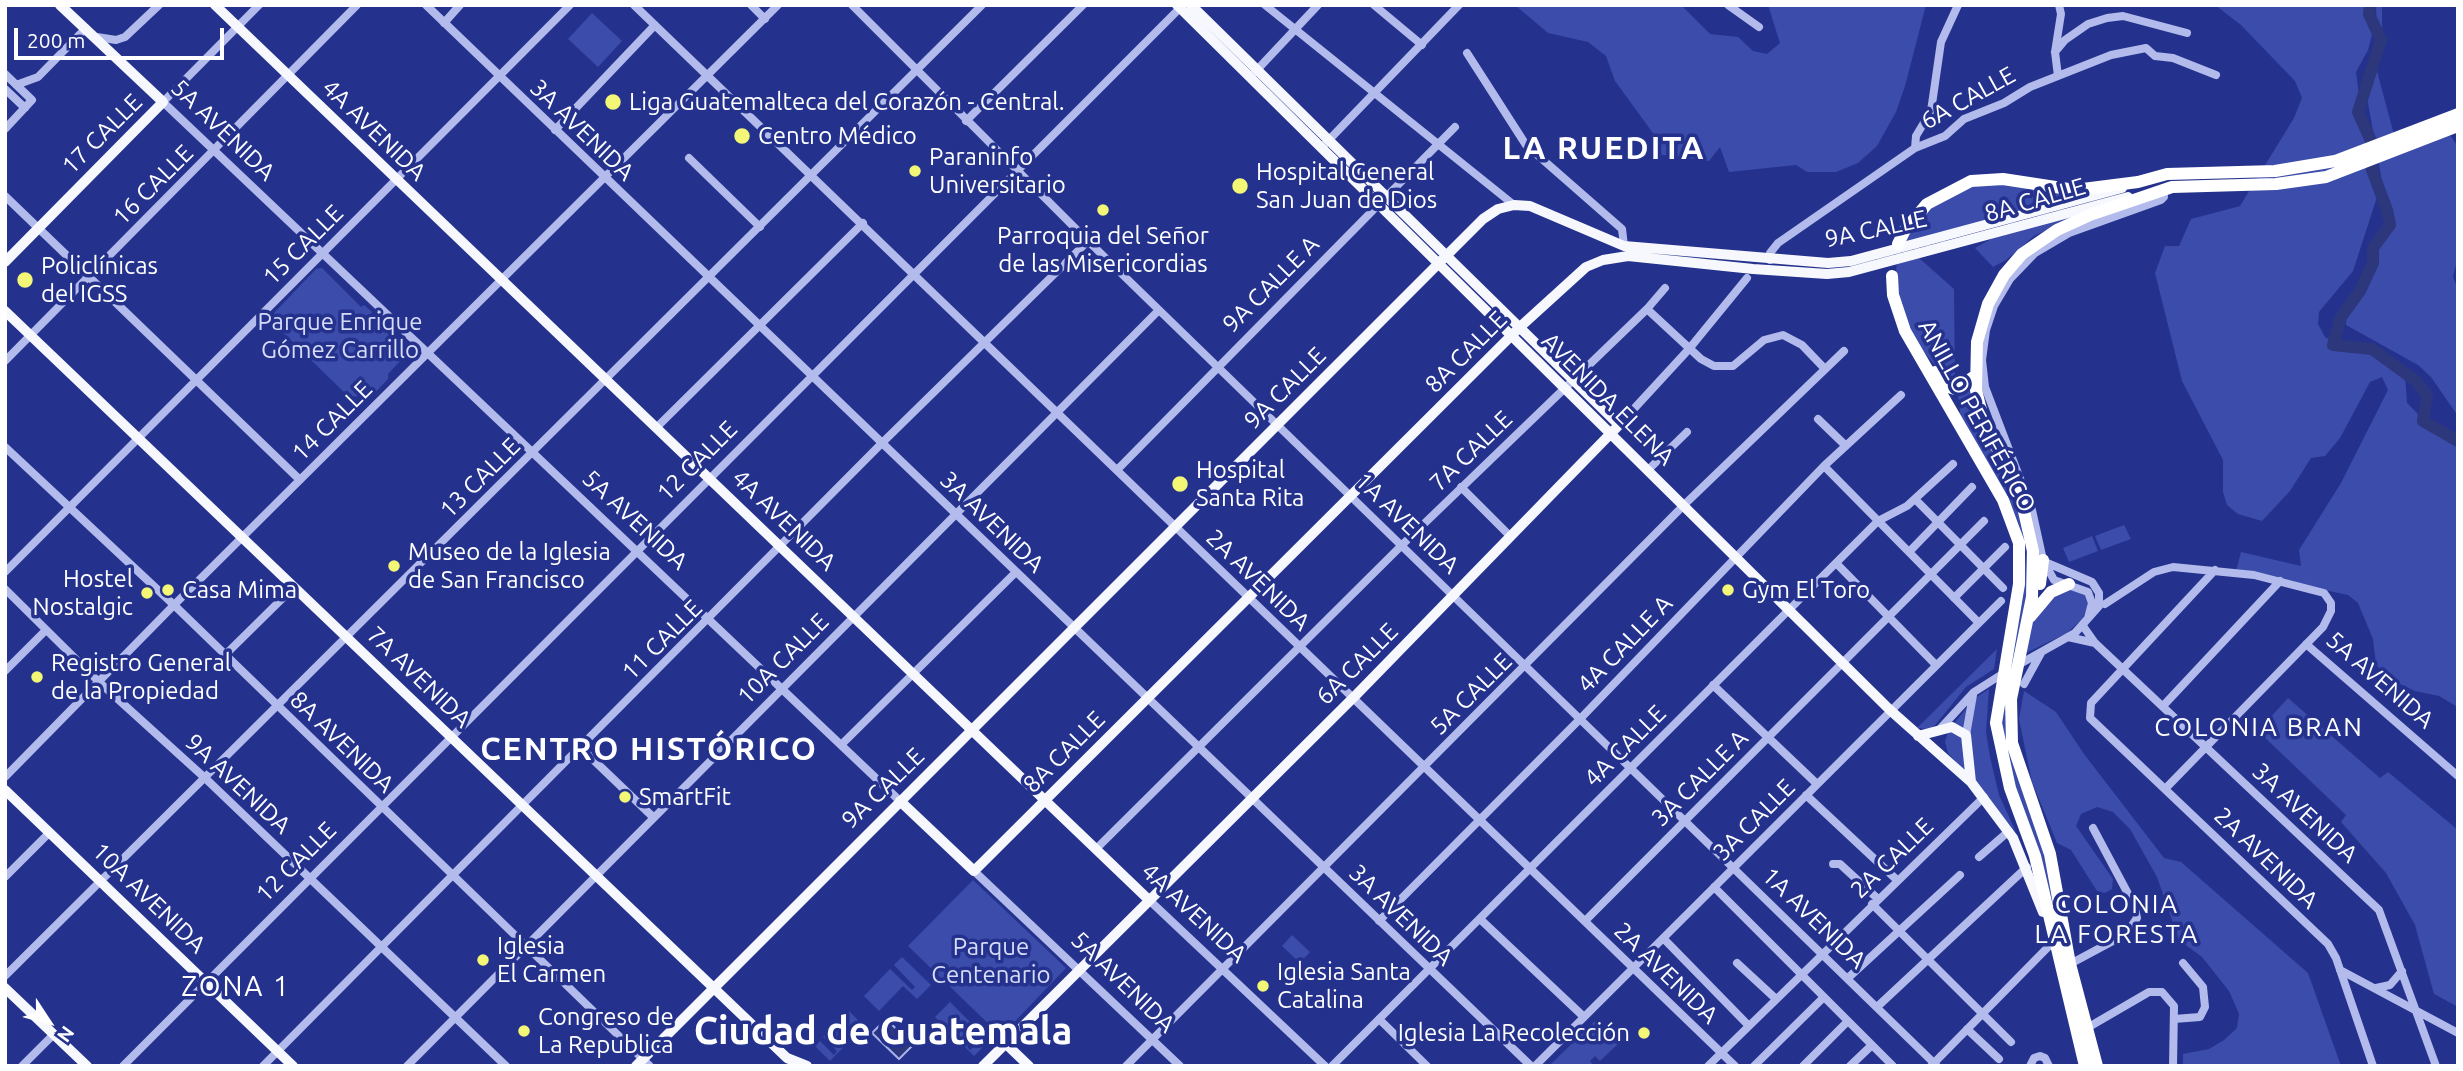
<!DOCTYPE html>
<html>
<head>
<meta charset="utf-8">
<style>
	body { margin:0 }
	#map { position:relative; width:2463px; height:1071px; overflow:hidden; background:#24328d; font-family:Ubuntu,sans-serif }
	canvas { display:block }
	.frame { position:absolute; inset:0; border:7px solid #fff; pointer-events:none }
	.north { position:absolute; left:14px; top:987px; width:70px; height:70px; -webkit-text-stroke:5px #24328d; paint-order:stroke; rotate:126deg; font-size:19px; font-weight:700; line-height:28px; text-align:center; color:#fff }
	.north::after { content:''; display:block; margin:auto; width:24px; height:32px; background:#fff; clip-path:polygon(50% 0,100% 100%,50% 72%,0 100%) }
	.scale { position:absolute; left:14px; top:28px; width:210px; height:32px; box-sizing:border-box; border:4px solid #fff; border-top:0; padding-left:9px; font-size:21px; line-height:24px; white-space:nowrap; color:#fff; -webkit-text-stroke:5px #24328d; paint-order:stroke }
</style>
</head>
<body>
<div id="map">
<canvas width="2463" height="1071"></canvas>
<div class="frame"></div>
<div class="north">N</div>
<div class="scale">200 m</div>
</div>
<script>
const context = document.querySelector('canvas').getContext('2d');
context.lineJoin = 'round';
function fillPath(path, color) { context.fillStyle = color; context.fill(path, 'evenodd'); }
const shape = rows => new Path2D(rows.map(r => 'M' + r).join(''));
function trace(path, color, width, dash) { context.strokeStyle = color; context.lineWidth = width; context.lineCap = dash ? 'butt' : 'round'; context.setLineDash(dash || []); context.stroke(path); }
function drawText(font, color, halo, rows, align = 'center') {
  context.font = font + ' Ubuntu,sans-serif'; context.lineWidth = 7; context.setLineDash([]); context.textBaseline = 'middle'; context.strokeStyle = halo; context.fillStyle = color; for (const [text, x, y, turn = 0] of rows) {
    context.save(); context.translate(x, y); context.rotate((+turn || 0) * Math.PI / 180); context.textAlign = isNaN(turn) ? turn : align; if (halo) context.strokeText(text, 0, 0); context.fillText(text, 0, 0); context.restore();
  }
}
fillPath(shape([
	[1515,5,1681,5,1710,34,1738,37,1753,51,1767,54,1780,43,1768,5,1926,5,1905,86,1896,112,1877,146,1858,163,1836,172,1807,172,1796,165,1729,172,1720,147,1709,161,1649,153,1658,140,1615,81,1606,56,1588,42,1548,33],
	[2215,5,2364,5,2368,16,2373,31,2368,50,2356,72,2367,157,2378,194,2353,271,2319,312,2318,324,2325,337,2343,346,2362,348,2394,365,2405,374,2407,403,2425,421,2458,439,2458,719,2456,706,2439,696,2415,691,2387,678,2376,664,2373,639,2358,603,2348,595,2236,571,2241,552,2301,566,2299,550,2341,483,2388,390,2382,377,2370,382,2340,438,2325,456,2311,458,2290,491,2262,521,2238,514,2227,505,2223,492,2223,460,2182,381,2155,273,2165,246,2179,246,2191,219,2240,206,2294,118,2302,98,2295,81,2241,25],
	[2376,5,2382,5,2382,45,2377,71,2393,131,2400,138,2450,135,2458,147,2458,257,2453,277,2458,289,2458,416,2431,377,2418,365,2346,325,2347,301,2374,263,2389,221,2368,103,2367,77,2377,41],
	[592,13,622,41,598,67,568,39],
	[2002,182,2074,196,1905,243,1906,235,1924,211,1959,189],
	[2084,212,2034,236,2006,260,1993,267,1975,248,2000,234],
	[1918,257,1954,289,1955,384,1951,385,1920,347,1900,310,1895,280,1897,263],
	[322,268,361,307,364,305,372,312,370,315,406,351,404,357,388,374,388,379,366,402,359,396,349,397,272,322,274,313,316,269],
	[1972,386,2024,522,2030,573,2006,721,2040,830,2061,937,2037,845,2012,787,2002,745,2002,699,2023,599,2026,553,2019,524,2002,489,1961,420,1958,395],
	[2124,525,2131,539,2101,550,2095,536],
	[2092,536,2098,551,2069,562,2063,548],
	[2060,590,2077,590,2085,595,2089,602,2083,618,2067,633,2026,653,2031,626,2039,611],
	[1997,649,1994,669,1966,687,1936,724,1930,729,1917,728],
	[1989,689,1986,732,1990,757,1999,795,2016,832,1948,753,1945,742,1948,732,1960,716,1975,698],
	[2024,691,2056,712,2084,754,2164,858,2181,862,2308,973,2341,1066,2183,1066,2183,1054,2209,1049,2224,1040,2237,1028,2239,1014,2229,991,2202,957,2179,940,2157,877,2130,829,2113,812,2097,807,2081,814,2076,826,2113,879,2112,889,2105,893,2097,891,2071,850,2057,843,2032,782,2019,719],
	[2288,698,2380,778,2388,772,2458,830,2458,1007,2434,994,2415,925,2386,873,2341,822,2346,815,2258,731],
	[973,880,1066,968,1001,1036,908,946],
	[1292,935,1310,952,1300,963,1282,946],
	[902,957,931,985,917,999,903,986,879,1011,864,996,890,969,912,990,915,987,894,965],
	[950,1002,981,1033,967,1047,970,1050,985,1037,989,1041,974,1056,935,1017],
	[849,1011,864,1026,830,1061,815,1046,820,1041,834,1055,837,1051,823,1037,837,1023,838,1028],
	[1595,1021,1618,1044,1600,1061,1595,1056,1590,1061,1594,1066,1549,1066]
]), '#3c4cab');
const water = shape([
	[886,1019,913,1045,899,1059,872,1033,886,1019]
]);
fillPath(water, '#2d377c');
trace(water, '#a7b2ec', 2);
trace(shape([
	[2370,5,2369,14,2381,40,2358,112,2372,143,2372,170,2387,210,2390,225,2373,248,2373,263,2360,291,2341,317,2333,345,2372,349,2416,381,2427,395,2423,421,2458,441]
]), '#2d377c', 12);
trace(shape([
	[259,5,163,102,900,801],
	[426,5,1531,1066],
	[634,5,1735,1066],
	[751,5,765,19],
	[852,5,1088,241,1937,1066],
	[1265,5,1514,205],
	[1374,5,1422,45],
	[1728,5,1759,27],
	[444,23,460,5],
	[97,37,116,40,125,37,159,5],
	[2055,52,2065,40,2088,24,2107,18,2123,16,2187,33],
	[1467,53,1526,145,1622,229,1624,246],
	[1255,72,1318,5],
	[5,74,32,100,5,129],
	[2058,76,2055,52,2061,14,2059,5],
	[16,85,38,77,86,28],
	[5,89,25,108],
	[966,121,1083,5],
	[555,130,655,25],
	[1325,144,1459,5],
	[1915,148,1916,136,1931,111,1941,42,1958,5],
	[689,158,760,227],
	[5,196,300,480],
	[1770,260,1770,253,1778,243,1915,148,1945,136,1964,119,2004,103,2030,87,2111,55,2146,48,2155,56,2173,58,2216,75],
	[1647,309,1701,359,1714,366,1733,366,1764,340,1783,335,1802,345,1825,369],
	[5,361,357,5],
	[1818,419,1846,446],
	[1619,425,1689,349,1747,278],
	[657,427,863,223],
	[5,447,174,605,650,1066],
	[1824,466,1978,622],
	[1649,469,1687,432],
	[1117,470,1455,127],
	[1461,487,1511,537],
	[1915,499,2003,588],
	[1909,552,1972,487],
	[1836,563,1936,665],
	[2215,570,2091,703,2090,718,2328,944,2336,958,2373,1066],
	[5,572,570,5],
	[5,589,99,682,205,778,506,1066],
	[1954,598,2005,547],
	[2105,604,2154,572,2173,567,2254,575,2324,593,2331,603,2331,611,2323,627,2165,789],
	[2088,618,2092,603,2088,592,2054,580,2043,560,2032,510,1985,387,1982,360,1986,330,1994,306,2010,279,2035,253,2069,233,2161,200,2164,197,2163,189],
	[2083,626,2095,643,2379,910,2436,1066],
	[2068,637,2095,643],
	[2306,644,2458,776],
	[225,655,294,587],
	[2018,665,2075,633,2099,606,2099,593,2092,582,2045,562],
	[5,671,46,630],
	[2024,684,2041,653],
	[1713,685,1817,784],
	[2163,706,2280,581],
	[1938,731,1974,692,2007,671],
	[1966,735,1973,695],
	[841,745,1016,572],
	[581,748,653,817],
	[5,777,174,605,778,5],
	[1806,795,1897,880],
	[1096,849,1402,545,1647,309,1665,288],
	[1979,857,2009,831],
	[1833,864,1840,864,1878,899],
	[974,871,1180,1066],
	[5,877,49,833],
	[1714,887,1893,1066],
	[1149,900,1325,1066],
	[1872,904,2011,1042],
	[1480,919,1584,1017],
	[1379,921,1580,719,1824,466,1901,395],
	[1585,921,1984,521],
	[1664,939,1749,1026],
	[1737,963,1776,999],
	[2070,964,2126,934,2137,918,2134,905,2093,828],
	[2340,970,2458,1033],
	[5,976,982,5],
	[1848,978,1960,875],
	[2376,988,2390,985,2402,971],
	[1877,1007,2027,867],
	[1379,1019,1427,1066],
	[2174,1019,2200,1017,2205,1007,2203,987,2183,963],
	[2087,1028,2149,992,2162,992,2174,1006,2173,1066],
	[1967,1029,1999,1059],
	[22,1066,54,1034],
	[123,1066,1180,8],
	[263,1066,882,443,1088,241],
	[407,1066,1159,310],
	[1126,1066,1685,504,1844,351],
	[1332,1066,1878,521,1907,506,1953,464],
	[1535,1066,2001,601],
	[1708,1066,1984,797],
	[1754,1066,1824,997],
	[1803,1066,1848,1021],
	[1850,1066,1872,1045],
	[1931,1066,2054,941],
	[2030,1066,2034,1058,2040,1056,2045,1058,2049,1066]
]), '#b2bbeb', 8);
trace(shape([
	[215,5,1149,900],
	[1177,5,1890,710,1971,782,2013,838,2043,912],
	[5,262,163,102,60,5],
	[5,311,787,1058,807,1066],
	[1918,736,1952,727,1966,735,1971,782],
	[5,790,293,1066],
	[900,801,974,871,1520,327,1586,267,1603,260,1628,256,1753,269,1827,274,1849,272,2128,197],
	[5,988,87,1066],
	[1006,1044,1029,1066],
	[636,1066,1483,219,1498,209,1514,205,1530,206,1624,246,1828,263,1851,261,2122,188],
	[983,1066,1357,694,1619,425,1191,5]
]), '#f7f8fe', 10);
trace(shape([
	[1898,244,1905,230,1927,204,1971,181,2003,179,2075,190,2138,182,2167,174,2275,171,2335,161,2458,114],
	[1892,276,1893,295,1905,331,2003,500,2019,543,2019,584,1996,723,2010,788,2035,856,2085,1066],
	[1935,372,1949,387,1955,389,1975,376],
	[2040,584,2043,560],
	[2030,617,2051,592,2069,584],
	[2097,1066,2070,964,2050,854,2012,743,2011,699,2032,597,2033,551,2023,507,1982,414,1976,390,1977,342,1988,304,2004,275,2022,254,2057,230,2090,215,2172,187,2276,184,2326,177,2458,126]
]), '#fff', 12);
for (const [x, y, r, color] of [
	[613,102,9,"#f4f676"],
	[742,136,9,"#f4f676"],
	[915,171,7,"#f4f676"],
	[1240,186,9,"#f4f676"],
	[1103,210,7,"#f4f676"],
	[25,280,9,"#f4f676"],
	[1180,484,9,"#f4f676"],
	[394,566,7,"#f4f676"],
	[168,590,7,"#f4f676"],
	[1728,590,7,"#f4f676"],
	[147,593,7,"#f4f676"],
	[37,677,7,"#f4f676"],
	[625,797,7,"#f4f676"],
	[483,960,7,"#f4f676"],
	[1263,986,7,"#f4f676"],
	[524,1031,7,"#f4f676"],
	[1644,1033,7,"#f4f676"]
]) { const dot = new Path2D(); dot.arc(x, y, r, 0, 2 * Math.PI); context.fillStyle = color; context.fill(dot); trace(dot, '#24328d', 2.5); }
drawText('24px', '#fff', '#24328d', [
	["6A CALLE",1968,98,-29],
	["5A AVENIDA",223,130,44],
	["4A AVENIDA",374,130,44],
	["3A AVENIDA",582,130,44],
	["17 CALLE",102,134,-45],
	["16 CALLE",153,185,-45],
	["8A CALLE",2035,200,-16],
	["9A CALLE",1876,229,-12],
	["15 CALLE",303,245,-45],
	["9A CALLE A",1271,284,-45],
	["8A CALLE",1466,352,-45],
	["9A CALLE",1285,388,-45],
	["AVENIDA ELENA",1608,399,45],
	["ANILLO PERIFÉRICO",1977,416,61],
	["14 CALLE",332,421,-45],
	["7A CALLE",1471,451,-44],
	["12 CALLE",697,461,-45],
	["13 CALLE",480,478,-45],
	["5A AVENIDA",635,520,43],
	["4A AVENIDA",784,520,44],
	["3A AVENIDA",992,522,44],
	["1A AVENIDA",1407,523,44],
	["2A AVENIDA",1258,580,44],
	["11 CALLE",662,640,-45],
	["4A CALLE A",1625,644,-46],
	["10A CALLE",783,659,-45],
	["6A CALLE",1357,664,-45],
	["7A AVENIDA",419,677,44],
	["5A AVENIDA",2380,680,41],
	["5A CALLE",1471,694,-45],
	["8A AVENIDA",342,742,44],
	["4A CALLE",1625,746,-45],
	["8A CALLE",1064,752,-45],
	["3A CALLE A",1700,778,-45],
	["9A AVENIDA",238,784,43],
	["9A CALLE",883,788,-44],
	["3A AVENIDA",2305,813,43],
	["3A CALLE",1754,820,-45],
	["2A CALLE",1892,858,-44],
	["2A AVENIDA",2266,858,44],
	["12 CALLE",296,862,-45],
	["10A AVENIDA",149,898,44],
	["4A AVENIDA",1194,913,43],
	["3A AVENIDA",1401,915,44],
	["1A AVENIDA",1814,918,44],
	["2A AVENIDA",1666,973,44],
	["5A AVENIDA",1123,982,44]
]);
drawText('24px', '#fff', '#24328d', [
	["Liga Guatemalteca del Corazón - Central.",629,102],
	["Centro Médico",758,136],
	["Paraninfo",929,157],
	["Universitario",929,185],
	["Hospital General",1256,172],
	["San Juan de Dios",1256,200],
	["Parroquia del Señor",1103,236,"center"],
	["de las Misericordias",1103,264,"center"],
	["Policlínicas",41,266],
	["del IGSS",41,294],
	["Hospital",1196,470],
	["Santa Rita",1196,498],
	["Museo de la Iglesia",408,552],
	["de San Francisco",408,580],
	["Hostel",133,579,"right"],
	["Nostalgic",133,607,"right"],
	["Casa Mima",182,590],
	["Gym El Toro",1742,590],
	["Registro General",51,663],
	["de la Propiedad",51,691],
	["SmartFit",639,797],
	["Iglesia",497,946],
	["El Carmen",497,974],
	["Iglesia Santa",1277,972],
	["Catalina",1277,1000],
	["Congreso de",538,1017],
	["La Republica",538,1045],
	["Iglesia La Recolección",1630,1033,"right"]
], 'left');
drawText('24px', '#d7dcf8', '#24328d', [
	["Parque Enrique",340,322],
	["Gómez Carrillo",340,350],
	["Parque",991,947],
	["Centenario",991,975]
]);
context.letterSpacing = '2px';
drawText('26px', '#fff', '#24328d', [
	["COLONIA BRAN",2259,727],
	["COLONIA",2117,904],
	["LA FORESTA",2117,934]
]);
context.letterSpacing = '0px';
context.letterSpacing = '2px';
drawText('28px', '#fff', '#24328d', [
	["ZONA 1",236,987]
]);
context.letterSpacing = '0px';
context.letterSpacing = '2px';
drawText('bold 32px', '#fff', '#24328d', [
	["LA RUEDITA",1604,148],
	["CENTRO HISTÓRICO",649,749]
]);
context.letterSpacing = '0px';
drawText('bold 38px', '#fff', '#24328d', [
	["Ciudad de Guatemala",883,1031]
]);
</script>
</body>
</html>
